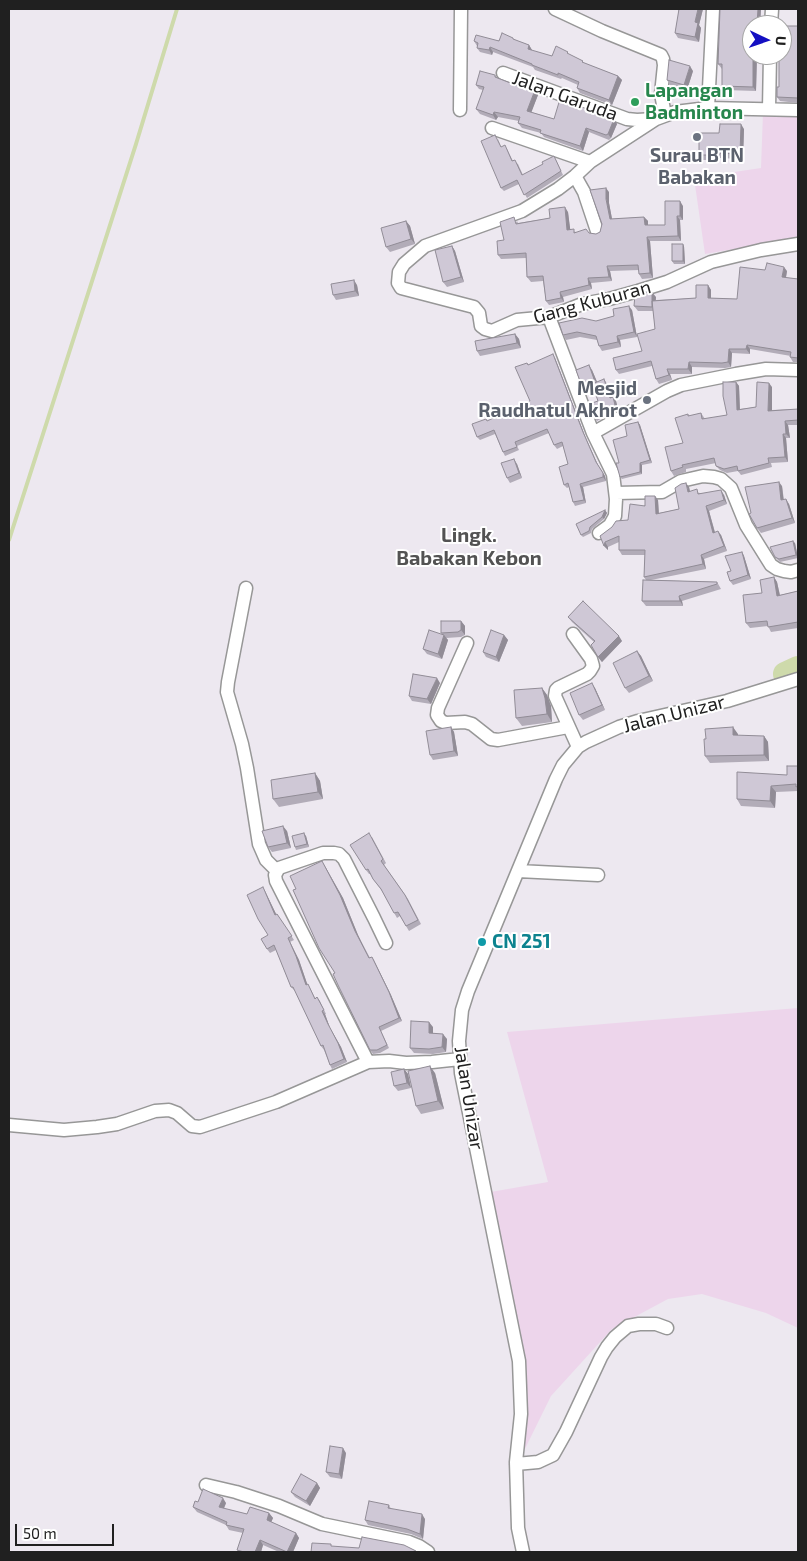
<!DOCTYPE html>
<html>
<head>
<meta charset="utf-8">
<style>
	body { margin:0 }
	#map { position:relative; width:807px; height:1561px; overflow:hidden; background:#ede8f0; font-family:"Exo 2",sans-serif }
	canvas { display:block }
	.frame { position:absolute; inset:0; border:10px solid #202020; pointer-events:none }
	.north { position:absolute; left:742px; top:15px; width:50px; height:50px; box-sizing:border-box; background:#fff; border:1px solid #a6a6a6; border-radius:50%; rotate:93deg; font-size:14px; font-weight:700; line-height:20px; text-align:center; color:#202020 }
	.north::after { content:''; display:block; margin:auto; width:18px; height:22px; background:#140fc2; clip-path:polygon(50% 0,100% 100%,50% 72%,0 100%) }
	.scale { position:absolute; left:15px; top:1524px; width:99px; height:22px; box-sizing:border-box; border:2px solid #202020; border-top:0; padding-left:6px; font-size:15px; line-height:18px; white-space:nowrap; color:#202020; -webkit-text-stroke:4px #fff; paint-order:stroke }
</style>
</head>
<body>
<div id="map">
<canvas width="807" height="1561"></canvas>
<div class="frame"></div>
<div class="north">U</div>
<div class="scale">50 m</div>
</div>
<script>
const context = document.querySelector('canvas').getContext('2d');
context.lineJoin = 'round';
function fillPath(path, color) { context.fillStyle = color; context.fill(path, 'evenodd'); }
const shape = rows => new Path2D(rows.map(r => 'M' + r).join(''));
function trace(path, color, width, dash) { context.strokeStyle = color; context.lineWidth = width; context.lineCap = dash ? 'butt' : 'round'; context.setLineDash(dash || []); context.stroke(path); }
function drawText(font, color, halo, rows, align = 'center') {
  context.font = font + ' "Exo 2",sans-serif'; context.lineWidth = 4; context.setLineDash([]); context.textBaseline = 'middle'; context.strokeStyle = halo; context.fillStyle = color; for (const [text, x, y, turn = 0] of rows) {
    context.save(); context.translate(x, y); context.rotate((+turn || 0) * Math.PI / 180); context.textAlign = isNaN(turn) ? turn : align; if (halo) context.strokeText(text, 0, 0); context.fillText(text, 0, 0); context.restore();
  }
}
fillPath(shape([
	[763,113,798,114,798,238,705,254,694,178,761,168],
	[798,1008,798,1328,766,1313,702,1294,668,1299,612,1329,551,1396,518,1463,515,1335,485,1193,548,1182,507,1032]
]), '#edd5eb');
trace(shape([
	[9,540,136,144,177,9]
]), '#cedaab', 4);
trace(shape([
	[785,674,798,668]
]), '#cedaab', 24);
const minor = shape([
	[555,9,602,31,661,55,663,59,664,65,661,94,665,115],
	[771,25,772,9],
	[503,73,627,119,637,120,654,119],
	[708,108,713,9],
	[769,109,770,55],
	[460,110,461,9],
	[492,128,590,162,656,119,675,112,708,108,798,110],
	[590,162,575,176,558,189,522,211,425,246,404,264,399,272,398,283,401,288,474,307,479,313,481,326,485,329,492,331,517,320,549,317,582,304,609,299,638,291,667,282,711,262,761,250,798,244],
	[575,176,584,192,597,231],
	[549,317,593,433,613,474,616,499,615,516,610,525,599,533],
	[593,433,667,391,681,385,736,374,766,369,798,370],
	[616,493,662,492,681,481,703,476,714,477,721,479,731,488,746,525,771,565,777,569,784,571,791,572,798,570],
	[246,588,228,682,227,692,242,744,247,768,259,844,266,860,277,871],
	[573,634,591,659,593,666,590,671,587,674,558,688,556,690,555,696,578,747],
	[467,643,438,708,437,715,441,721,446,723,465,722,472,724,491,739,498,740,568,727],
	[518,871,598,875],
	[368,1062,276,881,275,875,279,868,323,853,334,853,339,854,344,859,374,918,386,943],
	[9,1125,64,1130,97,1127,117,1124,155,1111,169,1110,177,1113,192,1126,200,1127,276,1102,368,1062,389,1061,406,1063,432,1062,460,1059],
	[516,1464,538,1462,553,1455,566,1432,601,1357,607,1347,615,1337,628,1326,639,1324,656,1324,667,1328],
	[206,1485,236,1492,279,1506,322,1524,409,1542,419,1546,428,1552],
	[523,1552,518,1528,516,1462,521,1414,519,1361,461,1073,459,1041,462,1010,468,991,556,779,563,765,578,747,586,742,619,727,638,721,727,701,798,679]
]);
trace(minor, '#979797', 15);
trace(minor, '#fff', 12);
fillPath(shape([
	[677,9,703,9,699,25,701,28,699,42,678,38,675,33,679,11],
	[720,9,761,9,760,25,752,25,752,55,757,55,756,91,725,90,722,86,722,69,718,64],
	[798,26,798,103,780,101,777,97,779,87],
	[515,40,529,45,532,50,532,51,552,56,570,55,584,63,618,76,622,80,612,105,580,93,577,88,578,85,562,78,561,79,535,70,533,67,493,52,492,55,480,52,477,48,477,46,474,41],
	[693,71,687,90,670,85,667,80],
	[495,75,497,78,518,86,535,90,538,95,531,112,554,119,614,119,617,124,611,138,609,140,589,132,583,151,544,137,541,133,522,128,518,123,519,121,498,117,496,120,480,114,476,109,483,90,479,89,476,85],
	[744,129,743,159,719,158,719,160,702,160,699,155,719,133],
	[498,139,501,147,507,149,513,161,518,164,523,175,556,160,563,175,527,198,519,184,504,191,501,188],
	[609,192,609,203,612,219,644,217,648,221,648,225,665,225,683,206,683,220,680,220,681,241,650,241,653,278,642,279,639,274,639,270,610,271,612,281,591,283,592,289,563,297,564,302,549,305,546,301,543,281,531,282,527,277,526,258,501,259,498,255,504,240,517,221,518,223,550,218,568,212,570,230,576,232,589,233,596,234,600,232],
	[406,221,410,226,415,244,390,252,386,247],
	[452,246,455,251,464,282,447,287,443,282],
	[684,246,685,264,674,264,672,261],
	[787,271,786,278,798,279,798,362,793,362,790,357,791,356,750,349,750,354,732,353,731,367,725,368,692,367,692,374,670,374,672,380,659,384,656,379,652,366,619,374,616,370,642,351,655,329,653,311,638,311,634,306,656,297,656,300,696,298,708,285,711,290,711,298,737,299],
	[357,285,359,296,336,300,333,295],
	[632,310,637,337,620,340,621,347,602,351,599,346,597,340,580,337,566,340,563,335,596,321,614,316],
	[515,334,519,339,521,348,480,356,477,351],
	[555,358,585,436,598,465,605,476,606,481,583,487,586,503,575,506,573,502,569,487,567,488,564,485,568,464,563,446,557,449,554,445,549,433,517,446,519,450,505,456,503,452,495,434,480,440,477,437,488,421,530,401,527,363,529,365],
	[592,370,597,382,607,384,611,397,616,401,618,409,597,421,594,417,598,401,593,386,585,389,581,384],
	[736,382,739,386,740,409,756,407,772,387,772,410,798,409,798,425,788,425,790,438,786,438,788,462,771,463,772,467,741,475,738,471,727,473,720,470,716,466,716,463,686,469,686,472,674,476,671,471,683,443,688,414,689,416,701,413,705,419,727,415],
	[638,422,640,425,652,463,642,465,642,474,622,479,620,477,619,463,627,436],
	[517,464,522,478,510,483,507,478],
	[782,486,784,500,789,504,795,523,761,533,757,528,751,513],
	[689,487,690,491,700,493,724,495,727,504,709,511,715,532,721,535,727,551,704,559,706,569,651,580,717,582,721,589,682,601,683,606,646,606,642,601,646,580,644,577,645,555,622,555,619,550,619,542,608,547,608,550,604,546,600,536,628,520,655,496,658,500,659,513,679,509],
	[605,510,607,513,604,519,592,529,591,533,583,537,581,535],
	[795,543,798,558,780,562,775,557],
	[742,552,744,556,751,579,733,585,730,581,731,571],
	[774,577,777,582,780,595,798,591,798,628,771,632,768,626,750,628,746,623,762,593],
	[568,617,622,641,602,662,598,657,594,642,572,622],
	[461,621,465,626,465,635,461,637,446,638,448,640,442,659,427,654,423,649,442,634,441,633],
	[504,635,508,640,499,662,486,657,483,652],
	[637,651,641,656,653,681,629,693,625,688],
	[440,683,431,704,412,701,409,696],
	[542,688,547,695,551,706,552,722,522,726,516,718],
	[595,688,605,710,583,720,579,715],
	[451,727,454,732,458,756,433,760,430,755],
	[738,734,738,736,764,736,768,742,769,761,710,763,705,756],
	[798,766,798,791,776,792,775,808,741,806,737,799,787,775],
	[315,773,320,781,323,799,279,807,273,799],
	[287,831,291,848,272,852,268,847],
	[306,836,309,847,296,850,295,847],
	[372,837,386,863,384,865,408,899,421,924,409,931,400,916,397,918,382,891,373,879,370,874,369,874,366,870],
	[322,861,343,898,358,935,370,958,372,957,374,960,391,995,402,1021,381,1031,389,1048,380,1053,373,1054,370,1050,296,889],
	[265,891,276,914,277,914,294,940,290,942,299,960,307,984,310,988,315,998,317,997,320,1001,326,1014,325,1014,330,1028,341,1047,347,1062,332,1069,330,1065,324,1050,321,1046,295,991,291,987,276,950,270,953,267,949,268,935],
	[433,1027,433,1033,447,1039,446,1052,433,1054,414,1053,410,1048],
	[404,1069,408,1074,411,1088,398,1091,394,1086],
	[435,1073,444,1109,421,1114,416,1106],
	[346,1453,342,1479,330,1477,326,1472],
	[317,1483,320,1488,310,1506,295,1497,291,1492],
	[198,1502,226,1503,224,1509,247,1514,269,1513,273,1518,271,1522,296,1533,299,1538,293,1552,279,1552,263,1545,261,1552,239,1552,237,1550,243,1533,229,1530,226,1525,197,1512,193,1507],
	[389,1505,391,1509,425,1519,423,1539,411,1534,368,1525,365,1520]
]), '#b2acb8');
fillPath(shape([
	[698,9,703,9,699,25,701,28,699,42,695,37,695,22],
	[758,9,761,9,760,25,758,25,757,24],
	[529,45,532,50,531,54,528,49],
	[490,47,493,52,492,55,489,50],
	[753,55,757,55,756,91,753,87],
	[690,66,693,71,687,90,684,85],
	[618,76,622,80,612,105,609,100],
	[535,90,538,95,530,116,527,111],
	[494,112,498,117,496,120,493,115],
	[614,119,617,124,611,138,608,134],
	[741,124,744,129,743,159,740,154],
	[586,128,589,132,583,151,580,146],
	[606,188,609,192,609,203,613,224,610,219,606,199],
	[680,201,683,206,683,220,680,216],
	[565,207,568,212,571,235,567,230],
	[677,216,680,220,681,241,678,236],
	[644,217,648,221,648,230,645,225],
	[406,221,410,226,415,244,411,239],
	[647,237,650,241,653,278,650,273],
	[683,244,684,246,685,264,683,261],
	[452,246,455,251,464,282,461,277],
	[607,266,610,271,612,281,609,277],
	[784,267,787,271,785,282,782,277],
	[588,278,591,283,592,289,589,285],
	[354,280,357,285,359,296,355,291],
	[708,285,711,290,711,303,708,298],
	[560,292,563,297,564,302,561,298],
	[652,292,656,297,655,305,652,301],
	[629,306,632,310,637,337,634,332],
	[515,334,519,339,521,348,517,343],
	[617,336,620,340,621,347,618,342],
	[747,345,750,349,750,354,746,349],
	[729,349,732,353,731,367,728,362],
	[553,354,555,358,585,436,598,465,605,476,606,481,603,477,583,432],
	[689,362,692,367,692,374,688,369],
	[589,365,592,370,598,384,594,379],
	[667,369,670,374,672,380,669,375],
	[604,379,607,384,613,402,610,398],
	[736,382,739,386,740,414,737,410],
	[769,383,772,387,772,415,768,411],
	[613,397,616,401,618,409,615,405],
	[785,421,788,425,790,438,786,434],
	[638,422,640,425,652,463,650,460],
	[783,434,786,438,788,462,785,457],
	[514,459,517,464,522,478,519,473],
	[640,463,642,465,642,474,640,472],
	[779,482,782,486,784,505,781,500],
	[686,483,689,487,691,497,688,492],
	[580,484,583,487,586,503,584,500],
	[721,490,724,495,727,504,724,500],
	[655,496,658,500,659,518,656,514],
	[786,499,789,504,795,523,792,518],
	[706,506,709,511,716,537,713,533],
	[605,510,607,513,604,519,602,517],
	[718,531,721,535,727,551,724,546],
	[793,541,795,543,798,558,796,555],
	[605,542,608,547,608,550,604,546],
	[742,552,744,556,751,579,748,575],
	[701,555,704,559,706,569,703,564],
	[774,577,777,582,781,601,777,596],
	[679,596,682,601,683,606,680,601],
	[461,621,465,626,465,635,461,630],
	[444,635,448,640,442,659,438,654],
	[504,635,508,640,499,662,496,657],
	[619,636,622,641,602,662,598,657],
	[637,651,641,656,653,681,649,676],
	[437,678,440,683,431,704,427,699],
	[592,683,595,688,605,710,602,705],
	[542,688,547,695,551,706,552,722,547,714],
	[451,727,454,732,458,756,454,751],
	[733,727,738,734,738,742,733,735],
	[764,736,768,742,769,761,764,755],
	[315,773,320,781,323,799,318,792],
	[771,786,776,792,775,808,770,801],
	[283,826,287,831,291,848,287,843],
	[304,833,306,836,309,847,307,844],
	[322,861,343,898,358,935,371,962,355,931],
	[263,887,265,891,278,918,275,915],
	[288,938,299,960,309,989,306,985],
	[372,957,391,995,402,1021,399,1018],
	[322,1011,325,1014,330,1028,341,1047,347,1062,344,1059,328,1024],
	[429,1022,433,1027,433,1038,429,1033],
	[443,1034,447,1039,446,1052,442,1047],
	[430,1066,435,1073,444,1109,438,1101],
	[404,1069,408,1074,411,1088,407,1083],
	[343,1448,346,1453,342,1479,339,1474],
	[317,1483,320,1488,310,1506,306,1501],
	[223,1498,226,1503,222,1512,219,1507],
	[269,1513,273,1518,270,1525,267,1520],
	[422,1514,425,1519,423,1539,420,1534],
	[296,1533,299,1538,293,1552,287,1552],
	[260,1540,263,1545,261,1552,255,1552]
]), '#918c96');
const building = shape([
	[679,9,698,9,695,22,698,23,695,37,675,33,679,9],
	[720,9,758,9,757,24,759,24,759,25,752,25,752,55,753,55,753,87,722,86,722,64,718,64,720,9],
	[782,26,798,26,798,98,777,97,777,87,779,87,779,55,782,55,782,26],
	[502,33,513,38,513,39,529,45,528,49,552,56,556,46,568,52,567,53,583,61,582,62,618,76,609,100,577,88,579,82,558,73,558,75,532,65,532,64,490,47,489,50,477,48,478,43,474,41,476,35,499,41,502,33],
	[669,60,690,66,684,85,667,80,669,60],
	[480,71,495,75,495,77,518,86,519,84,535,90,527,111,554,119,560,99,614,119,608,134,606,135,586,128,580,146,540,133,541,130,518,123,520,117,494,112,493,115,476,109,484,87,476,85,480,71],
	[720,124,741,124,740,154,715,153,715,155,699,155,699,133,719,133,720,124],
	[495,135,501,147,505,145,512,161,515,160,522,175,543,164,542,162,554,156,561,171,524,195,517,180,501,188,481,141,495,135],
	[606,188,606,199,610,219,644,217,645,225,665,225,665,201,680,201,680,216,677,216,678,236,647,237,650,273,639,274,638,265,607,266,609,277,588,278,589,285,560,292,561,298,546,301,543,276,527,277,526,253,498,255,497,241,504,240,500,222,514,217,516,224,550,218,549,209,565,207,567,230,574,229,574,233,586,229,589,233,596,234,600,232,602,224,590,190,606,188],
	[406,221,411,239,386,247,381,228,406,221],
	[672,244,683,244,683,261,672,261,672,244],
	[452,246,461,277,443,282,435,250,452,246],
	[767,263,784,267,782,277,798,279,798,358,790,357,791,352,747,345,746,349,729,349,728,362,722,363,689,362,688,369,667,369,669,375,656,379,651,361,616,370,613,358,642,351,637,334,655,329,652,301,652,307,634,306,635,295,645,292,652,292,652,301,696,298,696,285,708,285,708,298,737,299,740,267,765,270,767,263],
	[354,280,355,291,333,295,331,284,354,280],
	[629,306,634,332,617,336,618,342,599,346,596,336,577,332,563,335,559,323,582,318,596,321,614,316,613,309,629,306],
	[515,334,517,343,477,351,475,341,515,334],
	[553,354,583,432,596,462,603,473,603,477,580,484,584,500,573,502,568,483,564,485,559,467,568,464,562,442,554,445,547,429,515,442,517,447,503,452,494,430,477,437,472,424,486,419,487,421,530,401,515,367,527,363,528,365,553,354],
	[589,365,594,379,581,384,576,370,589,365],
	[604,379,610,398,613,397,615,405,594,417,589,404,598,401,592,384,604,379],
	[723,382,736,382,737,410,756,407,757,382,769,383,768,411,798,409,798,420,785,421,786,434,783,434,785,457,768,458,769,463,738,471,737,466,724,469,716,466,714,458,682,465,683,467,671,471,665,447,683,443,675,418,688,414,688,416,701,413,702,419,727,415,723,396,723,382],
	[638,422,650,460,640,463,640,472,620,477,616,463,619,463,613,440,627,436,625,425,638,422],
	[514,459,519,473,507,478,501,463,514,459],
	[779,482,781,500,786,499,792,518,757,528,749,514,751,513,745,487,779,482],
	[686,483,688,492,697,489,698,494,721,490,724,500,706,506,713,533,718,531,724,546,701,555,703,564,644,577,645,550,619,550,619,536,605,542,604,546,600,536,612,527,616,521,628,520,630,504,645,506,645,496,655,496,656,514,679,509,675,488,681,484,686,483],
	[605,510,602,517,590,527,589,531,581,535,576,524,605,510],
	[793,541,796,555,779,559,775,557,770,547,793,541],
	[742,552,748,575,730,581,727,572,731,571,725,556,742,552],
	[774,577,777,596,798,591,798,622,768,627,767,621,746,623,743,595,762,593,760,580,774,577],
	[643,580,717,582,717,584,679,596,680,601,642,601,643,580],
	[583,601,619,636,598,657,591,645,595,641,568,617,583,601],
	[441,621,461,621,461,630,458,632,441,633,441,621],
	[429,630,444,635,438,654,423,649,429,630],
	[491,630,504,635,496,657,483,652,491,630],
	[637,651,649,676,625,688,613,663,637,651],
	[413,674,437,678,427,699,409,696,413,674],
	[592,683,602,705,579,715,570,693,592,683],
	[542,688,545,698,547,714,516,718,514,690,542,688],
	[451,727,454,751,430,755,426,731,451,727],
	[733,727,733,735,764,736,764,755,705,756,704,739,706,739,705,729,733,727],
	[787,766,798,766,798,786,796,787,796,784,771,786,770,801,737,799,737,772,787,775,787,766],
	[315,773,318,792,273,799,271,780,315,773],
	[283,826,287,843,268,847,262,831,283,826],
	[304,833,307,844,295,847,292,836,304,833],
	[369,833,383,859,381,861,405,895,418,920,406,926,398,912,394,913,381,889,373,879,368,869,366,870,350,845,369,833],
	[322,861,340,895,355,931,369,958,372,957,389,992,399,1018,379,1027,387,1045,377,1050,370,1050,338,985,333,974,335,973,319,948,293,890,296,889,290,876,322,861],
	[263,887,275,915,277,914,292,936,288,938,296,956,306,985,308,984,315,999,317,997,324,1010,322,1011,328,1024,338,1043,344,1059,330,1065,323,1045,321,1046,293,987,291,987,274,945,267,949,261,939,268,935,258,919,247,895,263,887],
	[411,1021,429,1022,429,1033,443,1034,442,1047,429,1049,410,1048,411,1021],
	[430,1066,438,1101,416,1106,408,1071,430,1066],
	[404,1069,407,1083,394,1086,391,1072,404,1069],
	[330,1446,343,1448,339,1474,326,1472,330,1446],
	[301,1474,317,1483,306,1501,291,1492,301,1474],
	[203,1489,223,1498,219,1507,247,1514,250,1507,269,1513,267,1520,296,1533,287,1552,260,1540,255,1552,244,1552,237,1550,244,1529,226,1525,227,1522,193,1507,195,1501,198,1502,203,1489],
	[369,1501,389,1505,388,1508,422,1514,420,1534,407,1529,365,1520,369,1501],
	[362,1537,404,1545,416,1551,415,1552,311,1552,312,1543,331,1544,331,1546,359,1548,362,1537]
]);
fillPath(building, '#cfc8d6');
trace(building, '#918c96', 1);
for (const [x, y, r, color] of [
	[635,102,5,"#2e9e5b"],
	[697,137,5,"#6b7280"],
	[647,400,5,"#6b7280"],
	[482,942,5,"#0f9aa8"]
]) { const dot = new Path2D(); dot.arc(x, y, r, 0, 2 * Math.PI); context.fillStyle = color; context.fill(dot); trace(dot, '#fff', 2); }
drawText('bold 19px', '#27864d', '#fff', [
	["Lapangan",645,91],
	["Badminton",645,113]
], 'left');
drawText('19px', '#202020', '#fff', [
	["Jalan Garuda",565,96,20],
	["Gang Kuburan",592,302,-15],
	["Jalan Unizar",674,714,-14],
	["Jalan Unizar",469,1098,81]
]);
drawText('bold 19px', '#5b616d', '#fff', [
	["Surau BTN",697,156],
	["Babakan",697,178],
	["Mesjid",637,389,"right"],
	["Raudhatul Akhrot",637,411,"right"]
]);
drawText('bold 19px', '#0d838f', '#fff', [
	["CN 251",492,942]
], 'left');
drawText('bold 20px', '#535353', '#fff', [
	["Lingk.",469,535],
	["Babakan Kebon",469,558]
]);
</script>
</body>
</html>
